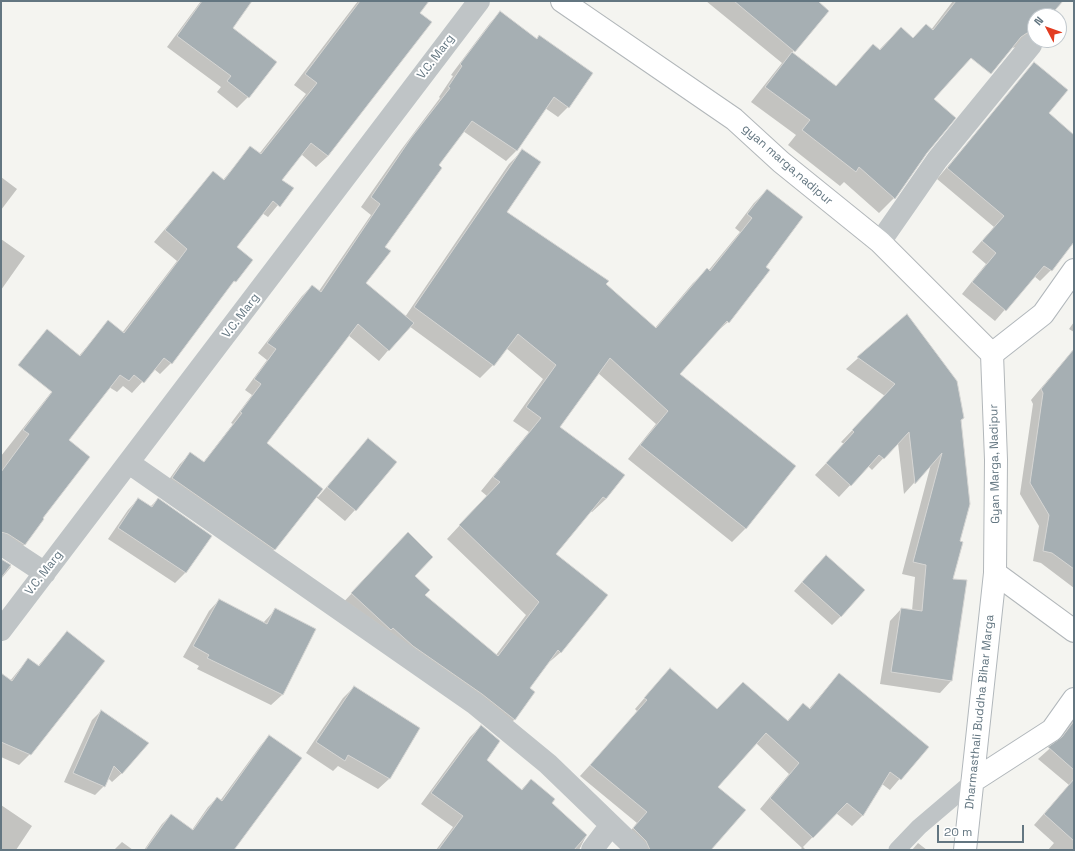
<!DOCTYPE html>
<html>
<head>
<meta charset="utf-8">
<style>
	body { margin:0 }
	#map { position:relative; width:1075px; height:851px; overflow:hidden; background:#f4f4f0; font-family:"Space Grotesk",sans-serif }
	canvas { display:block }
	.frame { position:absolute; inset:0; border:2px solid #637681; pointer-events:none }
	.north { position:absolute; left:1027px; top:8px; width:40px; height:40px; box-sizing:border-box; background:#fff; border:1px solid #c1c8cd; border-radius:50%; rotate:311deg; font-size:11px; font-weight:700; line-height:16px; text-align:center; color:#637681 }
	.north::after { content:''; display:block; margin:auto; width:14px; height:18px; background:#e23c21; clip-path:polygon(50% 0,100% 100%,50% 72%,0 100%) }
	.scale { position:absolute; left:937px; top:825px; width:87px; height:18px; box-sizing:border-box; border:2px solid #637681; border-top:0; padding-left:5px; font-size:12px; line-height:14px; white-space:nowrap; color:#637681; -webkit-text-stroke:3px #fff; paint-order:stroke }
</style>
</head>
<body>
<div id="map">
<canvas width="1075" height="851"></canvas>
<div class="frame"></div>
<div class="north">N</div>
<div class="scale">20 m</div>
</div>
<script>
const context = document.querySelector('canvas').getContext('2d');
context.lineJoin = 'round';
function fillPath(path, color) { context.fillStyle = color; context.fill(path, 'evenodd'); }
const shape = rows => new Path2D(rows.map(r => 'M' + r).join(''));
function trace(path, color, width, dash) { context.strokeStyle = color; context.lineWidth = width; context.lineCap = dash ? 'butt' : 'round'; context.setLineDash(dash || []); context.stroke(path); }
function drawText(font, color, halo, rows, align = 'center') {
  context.font = font + ' "Space Grotesk",sans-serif'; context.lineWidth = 4; context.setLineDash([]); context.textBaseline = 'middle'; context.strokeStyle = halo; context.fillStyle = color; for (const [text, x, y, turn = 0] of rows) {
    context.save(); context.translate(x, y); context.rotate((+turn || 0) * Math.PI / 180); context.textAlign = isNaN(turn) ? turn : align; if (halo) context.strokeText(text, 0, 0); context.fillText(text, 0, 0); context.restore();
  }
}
fillPath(shape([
	[201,1,250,1,232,29,248,97,237,108,217,92,221,87,167,47],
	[358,1,428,1,419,13,430,22,328,156,316,167,301,154,281,180,292,188,268,217,262,213,236,247,252,260,224,293,171,363,160,374,154,369,132,393,123,386,117,392,72,364,108,322,122,333,177,261,154,242,213,172,223,180,251,147,259,154,306,94,294,85],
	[706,1,816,1,792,54,836,86,873,45,879,50,901,28,912,39,926,25,931,30,953,1,1063,1,1049,16,1035,16,1035,31,1018,47,1011,48,982,29,933,99,926,152,894,198,879,213,844,182,840,186,788,145,796,135,751,102,782,63],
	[500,13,568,107,558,117,545,108,516,151,506,161,463,131,437,165,441,168,427,189,383,247,365,283,405,317,509,164,522,151,505,213,605,284,655,328,693,283,707,270,708,271,740,232,735,228,754,203,767,190,764,267,768,270,728,322,714,334,678,374,795,466,745,529,732,542,628,459,656,424,598,373,559,427,606,499,592,512,590,511,555,554,561,652,546,665,529,688,534,692,514,720,501,733,339,607,395,547,414,576,424,595,496,655,526,615,447,539,487,496,481,491,529,432,513,421,543,379,506,348,493,365,480,378,409,326,379,361,348,335,266,443,318,497,368,439,355,510,345,521,316,497,275,549,264,559,163,488,180,464,190,454,203,463,233,424,231,423,252,395,245,390,267,360,258,353,302,296,312,286,319,291,371,215,361,207,401,150,440,98,439,97,453,76,451,75,490,23],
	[1016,85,1074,137,1074,241,1051,270,1040,281,1034,276,995,321,962,294,986,264,972,252,994,227,937,179],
	[1,177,17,189,1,210],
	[1,239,25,256,1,290],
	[906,315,960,420,959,542,952,580,966,581,951,681,940,693,880,684,890,621,901,609,912,611,915,577,902,574,931,464,904,494,898,443,872,470,868,466,839,497,815,475,844,444,841,442,885,396,846,369],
	[1074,322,1074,332,1069,329],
	[1074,349,1074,588,1041,563,1033,561,1039,526,1020,494,1033,404,1031,400],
	[53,390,68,440,41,518,25,544,13,556,1,549,1,456],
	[138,499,150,507,158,499,210,536,185,573,175,583,108,539,128,510],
	[1,559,11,567,1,579],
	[817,565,841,616,832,625,794,591],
	[219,600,263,623,275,610,315,629,282,695,271,705,197,669,199,666,183,657,209,611],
	[67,632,30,754,19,765,1,757,1,685,10,681,28,659,38,666],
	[839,674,927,747,890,790,882,784,862,816,852,826,836,813,803,847,806,850,800,850,802,848,760,809,789,774,756,743,717,787,709,850,632,850,623,840,637,823,580,776,638,712,635,709,660,680,717,710,787,721,803,705,808,710],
	[354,687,419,728,389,779,378,789,338,766,333,771,306,753,343,698],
	[101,711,122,773,112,782,108,778,104,786,95,795,64,782,92,720],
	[1074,717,1074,850,1048,850,1054,843,1034,825,1069,785,1038,759,1056,743],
	[481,726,486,760,521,790,531,780,551,803,586,836,579,850,436,850,453,827,421,804,470,737],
	[270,736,233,850,144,850,162,824,171,815,192,830,208,807,217,798,220,801,261,745],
	[1,805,32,826,16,850,1,850],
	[122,842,133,850,114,850],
	[918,843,927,850,912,850]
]), '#0003');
const building = shape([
	[202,1,252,1,233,28,277,62,249,98,227,81,231,76,177,36,202,1],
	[360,1,429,1,420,13,432,22,328,156,311,143,282,180,294,188,280,207,273,201,237,247,253,260,236,282,234,281,172,364,164,358,144,383,134,375,129,381,120,375,69,440,90,457,43,518,44,519,25,545,8,534,1,532,1,472,29,434,23,430,52,392,18,365,47,329,80,356,108,320,124,333,187,249,165,230,213,171,224,180,250,146,261,154,317,83,305,74,360,1],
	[734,1,818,1,829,11,795,52,734,1],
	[956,1,1063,1,1050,16,1035,16,1035,32,1027,33,1021,37,991,74,971,58,934,99,956,118,927,153,895,199,859,167,856,172,802,130,810,120,765,87,792,52,836,86,873,44,880,50,901,27,913,38,926,24,933,30,956,1],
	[500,11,537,39,539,35,593,73,569,108,554,97,517,151,472,121,439,165,442,168,385,247,391,251,366,283,414,323,389,351,358,324,267,443,323,489,275,550,172,478,190,452,204,462,242,413,240,412,261,384,254,379,276,349,267,343,312,285,321,292,380,204,371,197,411,138,450,88,448,87,462,66,460,64,500,11],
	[1034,62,1068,90,1049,113,1074,135,1074,242,1052,271,1044,266,1006,311,972,282,996,253,982,241,1004,216,947,168,1034,62],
	[522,149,541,162,507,212,609,281,606,284,656,328,707,268,710,271,752,218,747,214,767,189,803,217,766,267,770,270,729,323,727,321,680,374,796,466,746,529,640,445,668,411,610,358,560,427,625,475,606,499,603,497,556,554,608,595,561,653,558,650,530,688,535,692,515,720,482,694,413,646,393,628,391,630,351,593,408,532,433,557,415,576,430,590,425,595,498,656,539,602,459,525,500,482,493,477,541,418,526,407,556,365,518,334,494,366,414,307,522,149],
	[907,314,957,381,964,418,961,420,970,504,960,541,963,542,953,579,967,580,952,681,891,672,901,608,922,611,926,565,913,562,942,453,915,484,909,432,884,459,879,455,851,486,826,463,854,432,852,430,895,384,857,357,907,314],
	[1074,349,1074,569,1052,553,1043,551,1049,515,1030,483,1043,393,1041,389,1074,349],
	[368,438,397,462,356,511,327,487,368,438],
	[138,498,152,507,158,498,212,536,186,573,118,528,138,498],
	[826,555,865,590,841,617,802,582,826,555],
	[1,559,11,565,1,578,1,559],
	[219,599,267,624,275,608,316,629,283,695,207,658,209,655,193,646,219,599],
	[67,631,105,661,31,755,1,742,1,673,12,681,28,658,39,666,67,631],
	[670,668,717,709,743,682,788,721,803,703,810,709,839,673,929,747,901,780,890,772,863,816,847,803,813,838,770,798,799,763,766,733,718,787,746,810,711,850,650,850,646,841,633,828,647,812,590,765,647,700,644,698,670,668],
	[354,686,420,728,390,779,348,755,345,761,316,742,354,686],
	[101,710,149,743,122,774,114,766,105,787,73,773,101,710],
	[1074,721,1074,770,1048,747,1062,737,1074,721],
	[481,725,500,741,487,760,522,790,531,779,555,799,552,803,587,835,574,850,438,850,463,816,431,793,481,725],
	[269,735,302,758,234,850,145,850,171,814,193,830,217,797,222,801,269,735],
	[1074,779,1074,841,1044,814,1074,779]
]);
fillPath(building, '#a6afb3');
trace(building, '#d5d5d3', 1);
const secondary = shape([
	[992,354,1043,314,1074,270],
	[973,781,1052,730,1074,699],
	[965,850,995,573]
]);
const primary = shape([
	[562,1,734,119,781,162,880,242,992,354,996,460,995,573,1074,631]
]);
trace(secondary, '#b1b7bb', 24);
trace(primary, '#b2b7ba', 24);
trace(shape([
	[897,850,919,827,973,781]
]), '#bfc4c6', 17);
trace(shape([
	[880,242,937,160,1031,45],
	[129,463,475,704,548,764,637,850],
	[1,544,45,573],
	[1,630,479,1],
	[592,850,611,825]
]), '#bfc4c6', 22);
trace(secondary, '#fff', 22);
trace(primary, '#fff', 22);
drawText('12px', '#637681', '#fff', [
	["V.C. Marg",436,57,-53],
	["gyan marga,nadipur",787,165,41],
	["V.C. Marg",241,316,-53],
	["Gyan Marga, Nadipur",995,464,-91],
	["V.C. Marg",44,573,-52],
	["Dharmasthali Buddha Bihar Marga",980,712,-84]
]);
</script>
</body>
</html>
